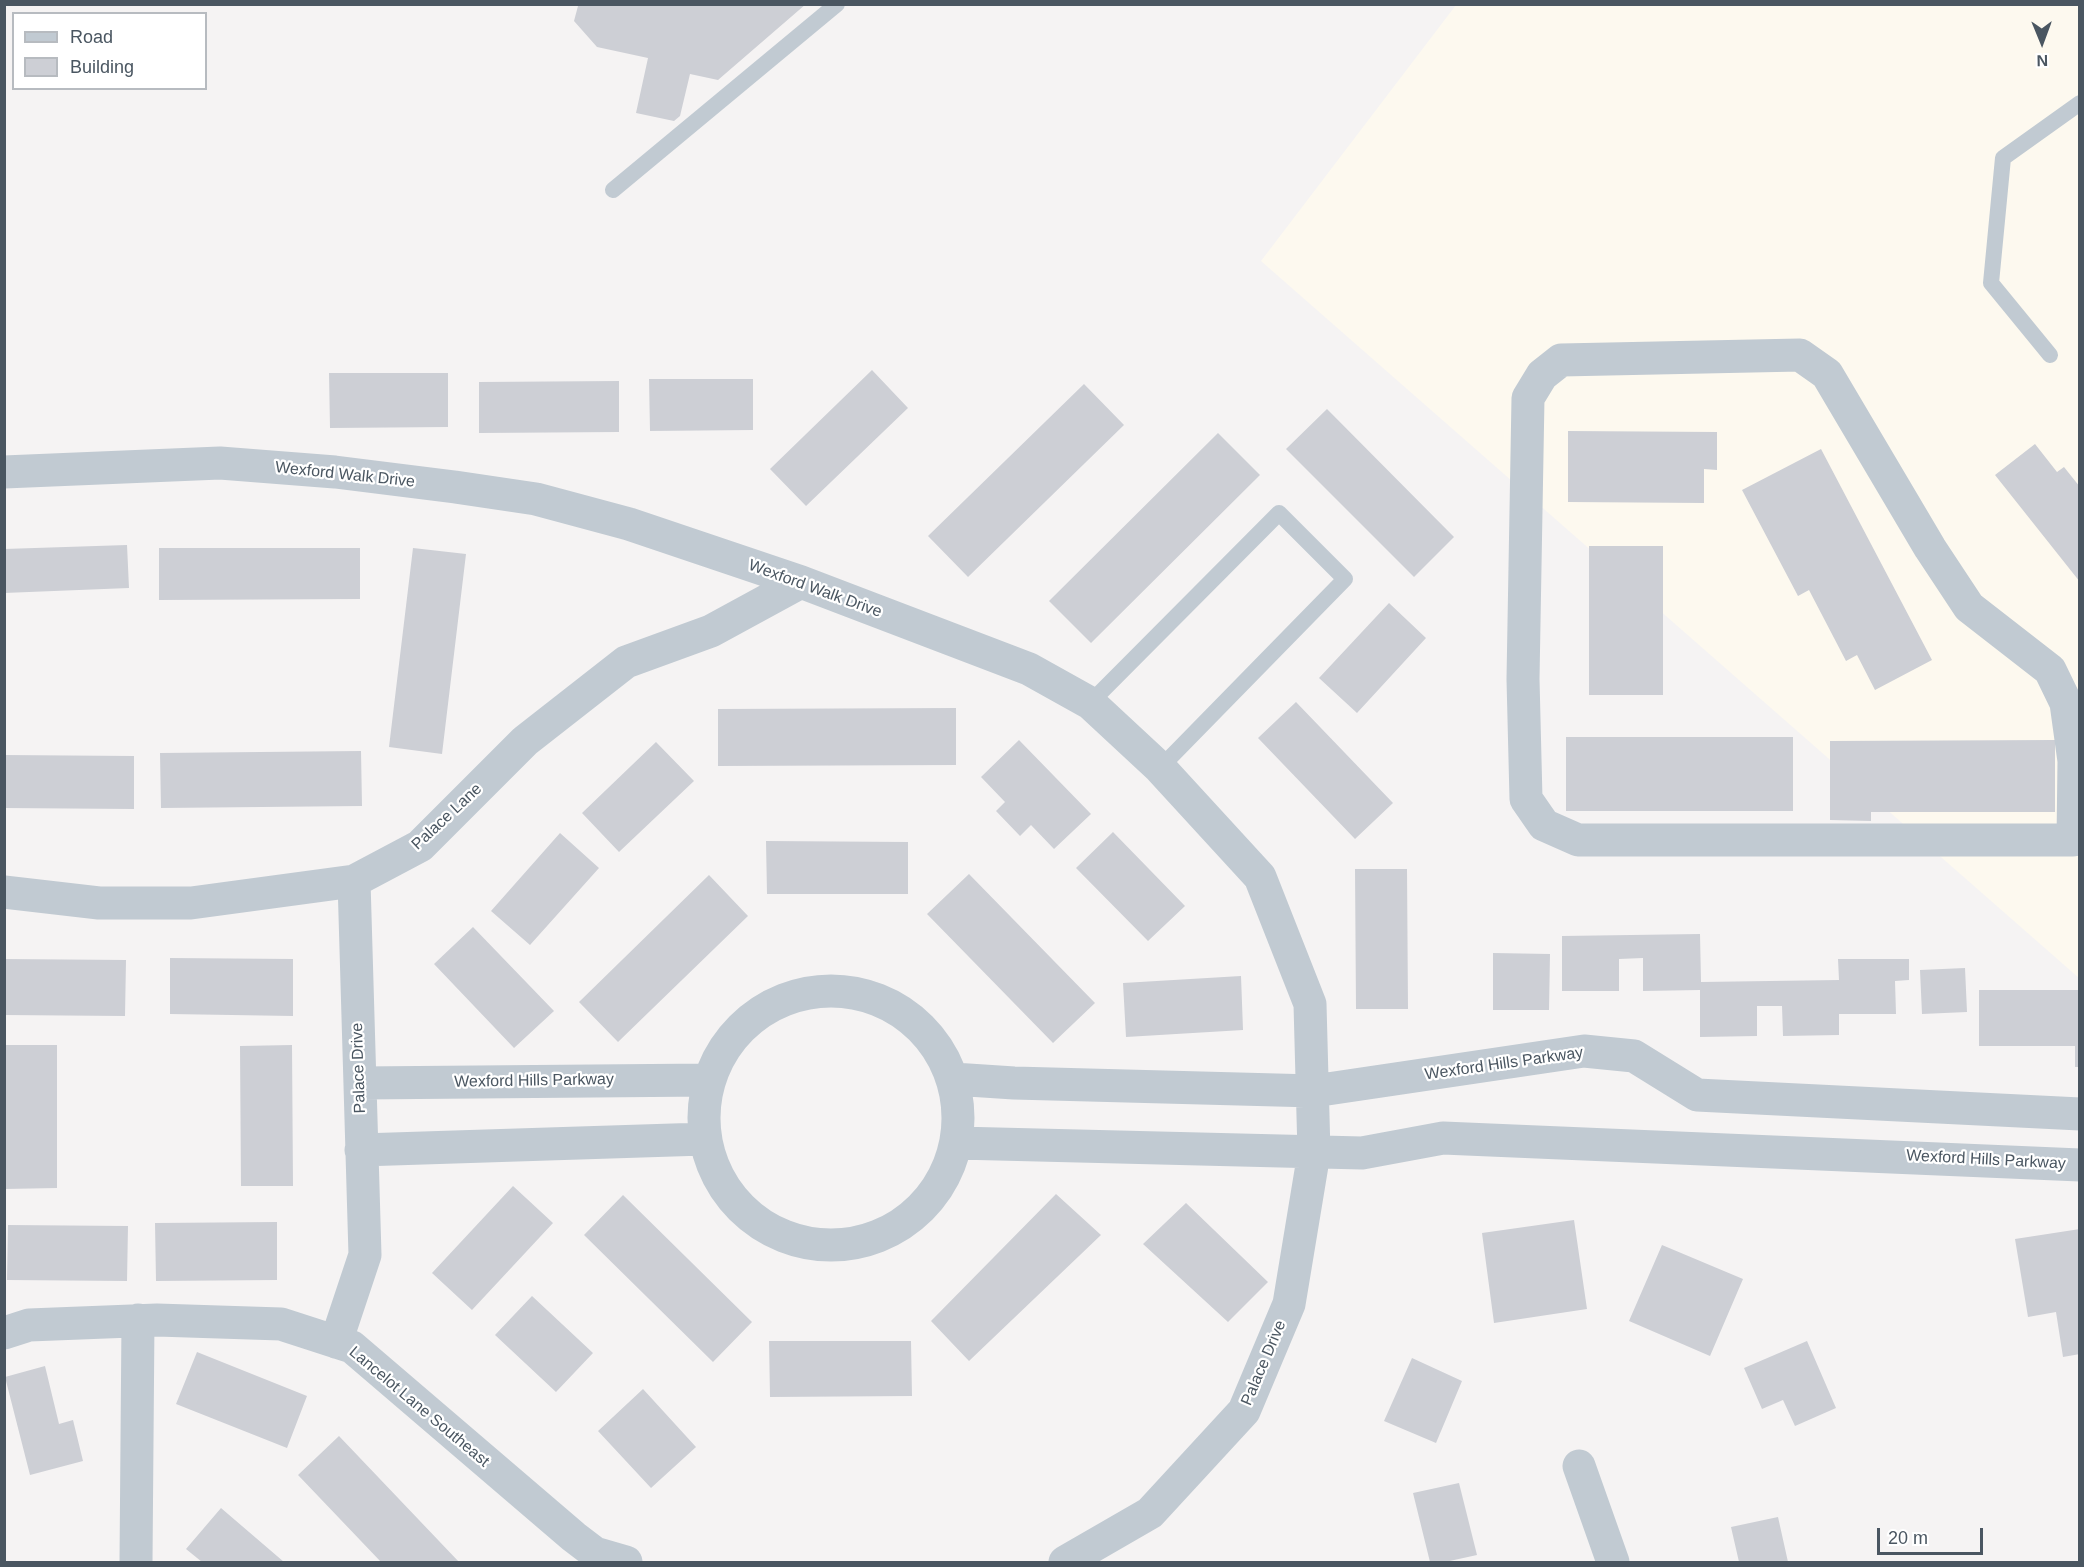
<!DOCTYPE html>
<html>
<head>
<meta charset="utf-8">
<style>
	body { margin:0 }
	#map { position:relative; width:2084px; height:1567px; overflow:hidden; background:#f5f3f3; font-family:Helvetica,sans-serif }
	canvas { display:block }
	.frame { position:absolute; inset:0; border:6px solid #4a5661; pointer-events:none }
	.legend { position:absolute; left:12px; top:12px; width:195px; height:78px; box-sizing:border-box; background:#fff; border:2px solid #b7bbc0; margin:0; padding:8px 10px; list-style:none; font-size:18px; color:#4a5661 }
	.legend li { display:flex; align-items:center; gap:12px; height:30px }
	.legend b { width:30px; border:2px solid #b7bbc0 }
	.north { position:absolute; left:2012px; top:12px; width:60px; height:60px; -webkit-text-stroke:4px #fff; paint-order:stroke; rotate:179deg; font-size:16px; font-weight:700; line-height:24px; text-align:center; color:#4a5661 }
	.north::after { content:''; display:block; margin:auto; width:21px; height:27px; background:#4a5661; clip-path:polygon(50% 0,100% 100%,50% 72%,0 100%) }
	.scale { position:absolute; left:1877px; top:1528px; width:106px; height:27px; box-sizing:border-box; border:3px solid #4a5661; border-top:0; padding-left:8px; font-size:18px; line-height:21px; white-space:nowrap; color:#4a5661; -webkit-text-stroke:4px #fff; paint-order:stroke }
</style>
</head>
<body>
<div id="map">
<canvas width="2084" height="1567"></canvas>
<div class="frame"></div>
<ul class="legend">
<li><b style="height:8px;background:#c1cad2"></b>Road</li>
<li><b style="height:16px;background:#cdcfd5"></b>Building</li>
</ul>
<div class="north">N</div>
<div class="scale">20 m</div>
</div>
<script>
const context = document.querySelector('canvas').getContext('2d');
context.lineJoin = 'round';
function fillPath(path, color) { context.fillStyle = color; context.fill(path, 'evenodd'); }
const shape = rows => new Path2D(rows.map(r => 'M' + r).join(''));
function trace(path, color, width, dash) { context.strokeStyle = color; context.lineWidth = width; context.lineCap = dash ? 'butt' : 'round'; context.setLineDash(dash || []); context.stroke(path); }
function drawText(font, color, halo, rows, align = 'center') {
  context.font = font + ' Helvetica,sans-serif'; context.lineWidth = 4.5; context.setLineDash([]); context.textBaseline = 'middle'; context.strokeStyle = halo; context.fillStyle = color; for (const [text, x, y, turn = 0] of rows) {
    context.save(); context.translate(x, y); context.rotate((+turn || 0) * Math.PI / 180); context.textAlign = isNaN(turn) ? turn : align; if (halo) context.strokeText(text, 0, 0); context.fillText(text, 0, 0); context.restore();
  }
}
fillPath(shape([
	[1456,5,2079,5,2079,978,1261,261]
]), '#fdf9ef');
fillPath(shape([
	[576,4,806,4,718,80,690,74,680,116,674,121,636,113,648,58,597,47,574,21,578,6],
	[872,370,908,408,806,506,770,469],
	[329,373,448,373,448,427,330,428],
	[649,379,753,379,753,430,650,431],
	[619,381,619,432,479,433,479,382],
	[1084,384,1124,425,968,577,928,536],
	[1327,409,1454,537,1414,577,1286,449],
	[1568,431,1717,432,1717,470,1704,469,1704,503,1568,502],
	[1218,433,1260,475,1091,643,1049,601],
	[2035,444,2057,472,2064,467,2080,487,2080,582,1995,475],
	[1821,449,1932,660,1875,690,1857,655,1846,661,1809,590,1798,596,1742,490],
	[127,545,129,588,4,593,4,549],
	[1589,546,1663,546,1663,695,1589,695],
	[159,548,360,548,360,599,159,600],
	[413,548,466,554,442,754,389,747],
	[1389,603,1426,638,1357,713,1319,678],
	[1296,702,1393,803,1355,839,1258,738],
	[956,708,956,765,718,766,718,709],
	[1566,737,1793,737,1793,811,1566,811],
	[1019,740,1091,814,1054,849,1031,825,1020,836,996,811,1005,802,981,777],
	[2055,740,2055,812,1871,812,1871,821,1830,820,1830,741],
	[656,742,694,781,619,852,582,813],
	[361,751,362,806,161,808,160,753],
	[4,755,134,756,134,809,4,808],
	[1113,832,1185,906,1148,941,1076,868],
	[560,833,599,868,530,945,491,911],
	[766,841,908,842,908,894,767,894],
	[1355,869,1407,869,1408,1009,1356,1009],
	[969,874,1095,1003,1053,1043,927,914],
	[709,875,748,916,618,1042,579,1002],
	[473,927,554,1011,514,1048,434,964],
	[1700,934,1701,982,1839,980,1838,959,1909,959,1909,980,1895,981,1896,1014,1839,1014,1839,1035,1783,1036,1782,1006,1757,1006,1757,1036,1700,1037,1700,990,1643,991,1643,958,1619,959,1619,991,1562,991,1562,936],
	[1493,953,1550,954,1549,1010,1493,1010],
	[170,958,293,959,293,1016,170,1014],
	[4,959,126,960,125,1016,4,1015],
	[1965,968,1967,1012,1922,1014,1920,970],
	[1241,976,1243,1030,1126,1037,1123,983],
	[1979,990,2080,990,2080,1067,2075,1067,2075,1046,1979,1046],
	[4,1045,57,1045,57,1188,5,1189],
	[292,1045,293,1186,241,1186,240,1046],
	[513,1186,553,1223,472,1310,432,1273],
	[1056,1194,1101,1235,969,1361,931,1321],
	[623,1195,752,1322,713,1362,584,1235],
	[1186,1203,1268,1282,1228,1322,1143,1244],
	[1574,1220,1587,1309,1494,1323,1482,1233],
	[277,1222,277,1280,156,1281,155,1223],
	[8,1225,128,1226,127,1281,7,1280],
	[2080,1229,2080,1354,2063,1357,2056,1312,2028,1317,2015,1239],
	[1662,1245,1743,1279,1710,1356,1629,1321],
	[532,1296,593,1353,556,1392,495,1335],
	[769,1341,911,1341,912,1396,770,1397],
	[1807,1341,1836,1408,1795,1426,1783,1400,1762,1409,1744,1368],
	[197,1352,307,1396,287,1448,176,1404],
	[1412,1358,1462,1381,1436,1443,1384,1421],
	[45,1366,59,1424,73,1420,83,1461,30,1475,5,1377],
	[643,1389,696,1447,651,1488,598,1431],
	[339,1436,459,1562,381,1562,298,1475],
	[1459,1483,1477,1555,1445,1562,1430,1562,1413,1493],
	[221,1508,284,1562,202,1562,186,1549],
	[1778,1517,1788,1562,1739,1562,1731,1527]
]), '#cdcfd5');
trace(shape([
	[613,190,837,4],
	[2050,355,1991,283,2003,158,2080,103],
	[1090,703,1279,513,1345,579,1160,768]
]), '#c1cad2', 16);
trace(shape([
	[4,472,220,463,335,472,455,487,536,499,629,524,801,582,1029,669,1090,703,1160,768,1260,877,1310,1004,1314,1153,1289,1304,1244,1411,1150,1513,1065,1562],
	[2073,840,2074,761,2066,703,2050,670,1969,607,1930,548,1827,374,1800,355,1561,360,1542,375,1528,398,1523,679,1526,799,1544,825,1578,840,2073,840,2080,839],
	[4,892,99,903,191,903,354,881,420,846,525,741,626,662,711,631,801,582],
	'704 1118a127 127 0 1 1 254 0a127 127 0 1 1-254 0Z',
	[953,1079,1014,1083,1314,1091,1584,1051,1634,1056,1697,1095,2080,1114],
	[360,1083,709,1080],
	[957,1143,1362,1153,1443,1138,2080,1165],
	[361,1150,704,1139],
	[4,1333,29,1325,157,1320,281,1324,352,1347,574,1537,595,1553,626,1562],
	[336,1342,365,1255,354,881],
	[1579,1466,1613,1562],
	[136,1562,138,1320]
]), '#c1cad2', 33);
drawText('16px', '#4a5661', '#fff', [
	["Wexford Walk Drive",345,475,6],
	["Wexford Walk Drive",815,589,20],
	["Palace Lane",447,817,-43],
	["Wexford Hills Parkway",1504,1064,-8],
	["Palace Drive",359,1068,-92],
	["Wexford Hills Parkway",534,1081,-1],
	["Wexford Hills Parkway",1986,1160,3],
	["Palace Drive",1264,1363,-67],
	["Lancelot Lane Southeast",419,1407,40]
]);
</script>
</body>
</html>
